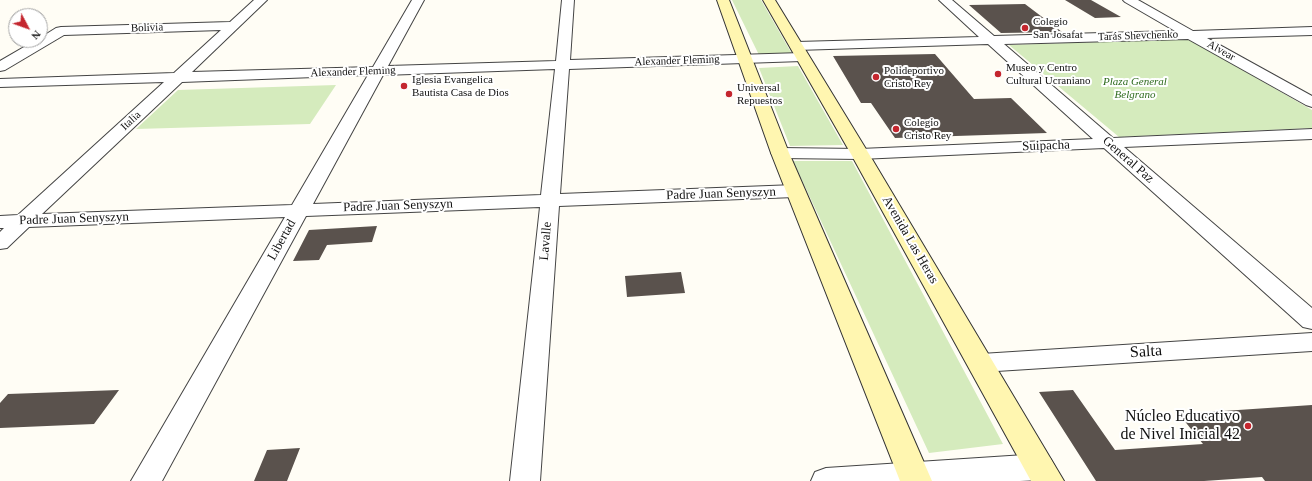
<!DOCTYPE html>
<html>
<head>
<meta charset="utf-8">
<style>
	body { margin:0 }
	#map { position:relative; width:1312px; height:481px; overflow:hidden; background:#fffdf5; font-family:Georgia,serif }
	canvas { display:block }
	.north { position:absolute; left:8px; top:8px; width:40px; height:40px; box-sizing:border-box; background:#fff; border:1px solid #a0a0a0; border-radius:50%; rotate:131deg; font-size:11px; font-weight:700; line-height:16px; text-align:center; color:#111 }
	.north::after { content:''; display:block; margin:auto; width:14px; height:18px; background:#c4262e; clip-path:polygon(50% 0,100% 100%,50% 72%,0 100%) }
</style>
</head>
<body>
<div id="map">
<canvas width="1312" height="481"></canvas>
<div class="north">N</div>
</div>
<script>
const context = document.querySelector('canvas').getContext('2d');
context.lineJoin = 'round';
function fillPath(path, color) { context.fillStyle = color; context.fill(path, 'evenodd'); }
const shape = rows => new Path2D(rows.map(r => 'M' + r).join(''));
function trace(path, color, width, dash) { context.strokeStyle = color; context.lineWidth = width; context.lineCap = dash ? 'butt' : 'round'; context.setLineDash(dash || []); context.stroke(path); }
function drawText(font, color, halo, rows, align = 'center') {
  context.font = font + ' Georgia,serif'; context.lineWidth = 4; context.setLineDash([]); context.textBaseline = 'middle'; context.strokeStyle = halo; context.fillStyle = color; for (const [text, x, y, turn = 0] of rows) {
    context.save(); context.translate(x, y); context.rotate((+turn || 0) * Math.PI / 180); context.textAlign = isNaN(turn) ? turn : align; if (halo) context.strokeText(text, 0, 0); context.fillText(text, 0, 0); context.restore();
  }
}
fillPath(shape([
	[732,0,761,0,792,54,759,55],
	[1189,39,1312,110,1312,128,1119,137,1009,45],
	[798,66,843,145,790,146,759,68],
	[336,85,310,124,136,129,178,90],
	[793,161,852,161,1003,444,929,453]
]), '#d5ebbd');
fillPath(shape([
	[1065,0,1091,0,1121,17,1095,18],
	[1025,4,1062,32,1001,33,969,5],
	[935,54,974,99,1011,98,1047,133,895,138,871,103,861,103,833,56],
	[377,226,372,242,327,245,319,260,293,261,309,230],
	[681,272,685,293,627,297,625,276],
	[119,390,94,424,0,428,0,403,8,394],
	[1073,390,1115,450,1203,444,1179,414,1312,405,1312,481,1265,481,1262,477,1204,481,1096,481,1039,392],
	[300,448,287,481,254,481,267,450]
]), '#5a524d');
const street = shape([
	[254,0,267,0,192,72,373,67,412,0,424,0,388,66,556,61,562,0,574,0,570,60,802,53,807,54,809,57,807,60,802,61,569,69,560,194,795,185,802,187,805,191,802,195,795,197,559,206,540,481,510,481,540,207,306,216,162,481,131,481,285,217,29,227,7,248,0,249,0,232,4,228,0,228,0,216,18,215,164,82,0,87,0,79,174,73,221,30,64,35,5,70,0,71,0,61,36,40,40,40,40,38,56,28,61,27,230,22,254,0],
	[555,69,541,195,313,204,383,75,555,69],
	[368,75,292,205,42,214,182,82,368,75],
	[939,0,952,0,994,36,1175,31,1125,2,1123,0,1138,0,1193,31,1312,27,1312,35,1207,38,1312,96,1312,107,1306,105,1188,39,1004,44,1113,138,1312,129,1312,139,1124,147,1312,308,1312,329,1303,327,1104,148,860,159,780,158,774,157,771,153,774,149,780,148,860,149,1093,139,988,44,797,50,792,49,790,46,792,43,797,42,979,37,939,0],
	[1312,333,1312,351,981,372,972,370,968,363,972,356,981,354,1312,333],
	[1040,454,1050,458,1055,467,1050,476,1040,480,1020,481,811,481,815,472,826,468,1040,454]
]);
const secondary = shape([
	[717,0,729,0,789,153,932,481,900,481,771,153,717,0],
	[763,0,775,0,869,154,1064,481,1031,481,851,154,763,0]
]);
trace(street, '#444', 2);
trace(secondary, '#333', 2);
fillPath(street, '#fff');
fillPath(secondary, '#fff6b0');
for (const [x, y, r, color] of [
	[1025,28,4,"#c4262e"],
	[998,74,4,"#c4262e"],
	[876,77,4,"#c4262e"],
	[404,86,4,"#c4262e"],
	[729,94,4,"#c4262e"],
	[896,129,4,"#c4262e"],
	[1248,426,4,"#c4262e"]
]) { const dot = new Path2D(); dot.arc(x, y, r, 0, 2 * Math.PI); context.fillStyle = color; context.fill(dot); trace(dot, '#fff', 1.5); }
drawText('11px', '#111', '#fff', [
	["Colegio",1033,22],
	["San Josafat",1033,35],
	["Museo y Centro",1006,68],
	["Cultural Ucraniano",1006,81],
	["Polideportivo",884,71],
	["Cristo Rey",884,84],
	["Iglesia Evangelica",412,80],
	["Bautista Casa de Dios",412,93],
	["Universal",737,88],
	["Repuestos",737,101],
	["Colegio",904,123],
	["Cristo Rey",904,136]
], 'left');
drawText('11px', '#111', '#fff', [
	["Bolivia",147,28,-2],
	["Tarás Shevchenko",1138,36,-2],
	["Alvear",1221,51,29],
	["Alexander Fleming",677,61,-2],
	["Alexander Fleming",353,72,-2],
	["Italia",131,121,-43]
]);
drawText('italic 11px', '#2f6b1f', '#fff', [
	["Plaza General",1135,82],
	["Belgrano",1135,95]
]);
drawText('13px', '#111', '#fff', [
	["Suipacha",1046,146,-2],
	["General Paz",1128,160,41],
	["Padre Juan Senyszyn",721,194,-2],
	["Padre Juan Senyszyn",398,206,-2],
	["Padre Juan Senyszyn",74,219,-2],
	["Libertad",282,240,-61],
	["Avenida Las Heras",910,240,60],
	["Lavalle",546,241,-85]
]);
drawText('16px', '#111', '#fff', [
	["Salta",1146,352,-4]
]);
drawText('16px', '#111', '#fff', [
	["Núcleo Educativo",1240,417],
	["de Nivel Inicial 42",1240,435]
], 'right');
</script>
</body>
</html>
